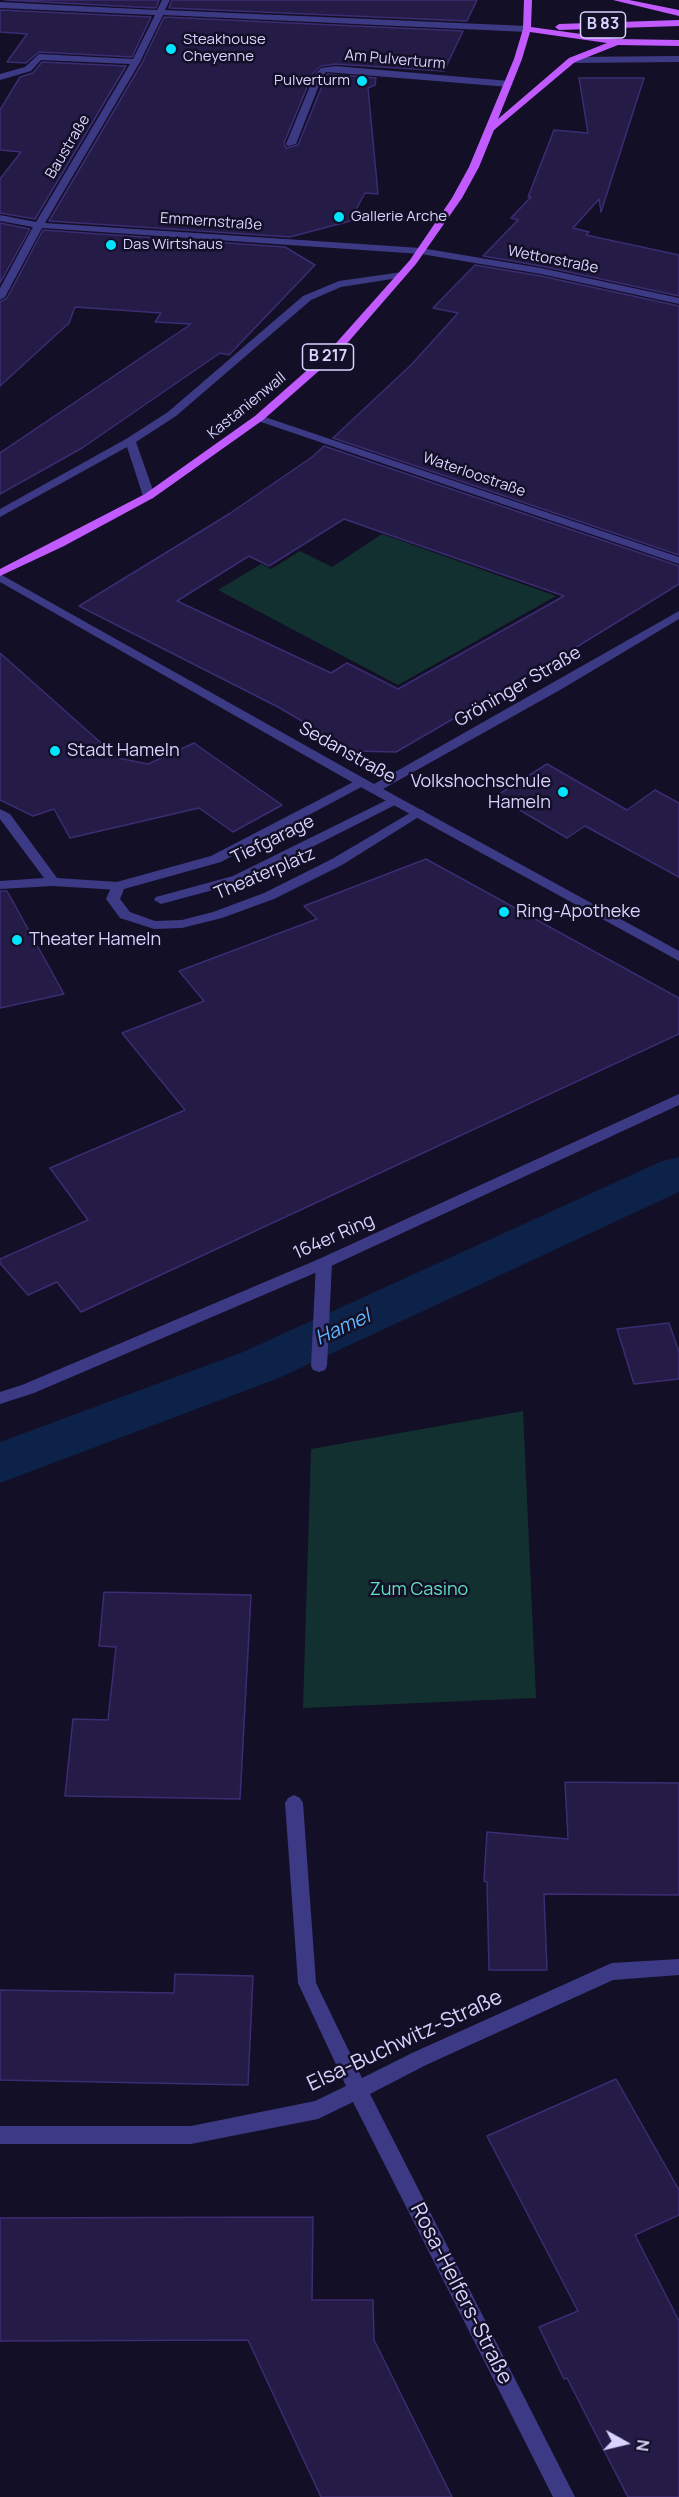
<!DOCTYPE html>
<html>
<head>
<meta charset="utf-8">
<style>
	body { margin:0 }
	#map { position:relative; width:679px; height:2497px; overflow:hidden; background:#130f26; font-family:Manrope,sans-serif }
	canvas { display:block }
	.north { position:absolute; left:595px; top:2413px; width:60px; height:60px; -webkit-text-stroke:4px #130f26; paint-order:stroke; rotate:98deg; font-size:16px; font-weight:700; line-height:24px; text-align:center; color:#d9d4ff }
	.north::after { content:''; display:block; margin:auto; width:21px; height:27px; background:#d9d4ff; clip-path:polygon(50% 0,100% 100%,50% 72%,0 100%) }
</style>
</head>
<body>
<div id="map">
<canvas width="679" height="2497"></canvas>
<div class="north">N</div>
</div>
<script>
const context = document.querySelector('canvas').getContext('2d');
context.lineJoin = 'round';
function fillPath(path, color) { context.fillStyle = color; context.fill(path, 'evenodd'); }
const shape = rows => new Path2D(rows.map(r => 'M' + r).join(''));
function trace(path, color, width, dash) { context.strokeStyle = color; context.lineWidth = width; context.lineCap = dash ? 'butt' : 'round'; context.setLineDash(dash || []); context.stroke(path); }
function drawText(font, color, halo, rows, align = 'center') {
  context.font = font + ' Manrope,sans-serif'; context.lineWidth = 5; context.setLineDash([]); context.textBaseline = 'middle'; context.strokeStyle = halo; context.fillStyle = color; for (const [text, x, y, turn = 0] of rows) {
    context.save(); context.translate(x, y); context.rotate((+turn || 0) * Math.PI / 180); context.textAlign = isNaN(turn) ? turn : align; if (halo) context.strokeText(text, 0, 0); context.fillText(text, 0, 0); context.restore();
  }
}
fillPath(shape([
	[382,534,556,596,398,685,218,590,261,564,271,569,300,551,332,567],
	[523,1411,536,1698,303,1708,311,1449]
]), '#12302f');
fillPath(shape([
	[679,1157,679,1192,279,1378,0,1483,0,1442,243,1352,662,1161,679,1157]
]), '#0c2248');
const building = shape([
	[5,0,159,0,156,8,5,0],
	[172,0,477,0,467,21,169,8,172,0],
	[0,10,151,17,132,57,39,52,26,63,7,62,27,34,0,32,0,10],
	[164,17,463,31,444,71,335,64,321,66,313,73,284,143,286,148,298,145,327,74,376,78,375,85,368,88,378,194,365,193,350,221,290,237,49,221,142,63,164,17],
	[42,62,126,66,35,219,0,213,0,179,21,152,0,150,0,110,20,77,33,73,42,62],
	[579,78,644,78,601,212,599,199,573,228,589,232,586,235,679,255,679,296,541,266,483,256,518,220,511,218,531,197,528,197,554,130,588,133,579,78],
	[0,223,30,229,0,283,0,223],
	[43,230,285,247,315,265,229,355,220,353,82,448,0,494,0,453,191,324,155,322,161,313,75,307,69,323,0,386,0,302,7,298,43,230],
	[475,265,541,276,679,306,679,555,333,438,412,364,458,313,433,308,475,265],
	[324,446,679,566,679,584,479,707,477,705,396,752,353,751,278,707,79,606,229,514,312,457,324,446],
	[344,519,564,596,398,689,347,663,331,673,177,601,249,556,269,566,344,519],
	[0,653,118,758,148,764,194,743,282,805,233,832,199,808,70,838,54,809,33,816,0,800,0,653],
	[547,764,627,810,655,790,679,803,679,877,585,826,567,838,496,796,547,764],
	[426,859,679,998,679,1034,81,1312,57,1282,28,1295,0,1263,0,1259,88,1220,50,1168,185,1110,122,1033,204,1001,179,971,317,919,304,906,426,859],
	[0,891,7,891,64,994,0,1008,0,891],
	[669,1323,679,1352,679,1379,634,1384,617,1329,669,1323],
	[104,1592,251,1595,240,1799,65,1796,73,1719,108,1720,116,1647,99,1646,104,1592],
	[565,1782,679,1783,679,1895,544,1894,547,1970,489,1970,487,1882,484,1881,487,1832,568,1839,565,1782],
	[175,1974,253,1976,248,2085,0,2080,0,1990,174,1993,175,1974],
	[616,2079,679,2190,679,2215,635,2235,679,2321,679,2497,628,2497,567,2378,564,2379,539,2327,578,2311,487,2136,616,2079],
	[313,2217,312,2300,373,2300,374,2340,452,2497,321,2497,248,2340,0,2341,0,2218,313,2217]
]);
fillPath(building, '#241b47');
trace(building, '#3b2d73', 1.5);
fillPath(shape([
	[679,56,679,62,572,63,568,60,572,57,679,56],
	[335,66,509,81,513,84,509,87,326,72,323,75,296,144,288,146,286,144,315,74,321,68,335,66],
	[402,272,405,273,405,277,341,287,311,300,176,416,136,442,155,496,153,498,149,499,143,496,127,447,0,517,0,509,126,439,168,412,303,296,339,281,402,272],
	[361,778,365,779,367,782,365,785,221,862,124,889,120,899,130,912,155,921,182,920,213,912,264,893,332,859,415,810,423,810,425,813,342,865,274,899,222,918,182,928,154,929,120,918,106,899,113,883,211,856,361,778],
	[395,796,401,800,399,803,243,882,161,904,154,900,156,897,233,876,395,796],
	[324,1258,329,1259,332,1263,327,1366,325,1370,319,1372,313,1370,311,1366,316,1263,319,1259,324,1258]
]), '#3d3a85');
fillPath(shape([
	[162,0,170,0,165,10,527,26,531,29,527,32,163,15,140,62,45,223,421,248,541,268,679,298,679,304,541,274,421,254,42,228,5,297,0,300,0,288,33,227,0,221,0,215,36,222,130,64,41,60,31,71,0,80,0,74,25,67,39,54,133,59,155,15,0,8,0,2,157,10,162,0],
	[259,415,679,557,679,564,255,420,254,418,259,415],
	[0,574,374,784,679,611,679,619,560,690,383,789,679,951,679,961,357,785,0,582,0,574],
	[0,809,10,814,57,878,118,882,125,886,118,890,53,886,0,889,0,881,44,878,0,819,0,809],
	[679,1094,679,1105,329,1267,34,1393,0,1404,0,1392,22,1385,319,1259,679,1094],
	[294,1795,300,1798,303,1803,316,1983,362,2078,412,2053,605,1966,612,1963,679,1959,679,1975,613,1980,426,2065,370,2094,575,2497,553,2497,353,2102,318,2119,191,2144,0,2144,0,2126,191,2126,315,2101,346,2086,298,1983,285,1803,288,1798,294,1795]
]), '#3d3a85');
fillPath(shape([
	[524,0,532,0,531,27,617,39,679,40,679,46,618,45,575,62,494,130,479,167,462,198,416,264,337,355,263,420,153,498,64,546,0,576,0,569,145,494,255,416,329,351,410,260,452,198,469,167,514,59,523,29,524,0],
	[530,32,607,43,569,58,498,119,522,59,530,32],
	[613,0,629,0,679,10,679,16,613,0],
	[679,20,679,26,559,30,555,27,559,24,679,20]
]), '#c25bff');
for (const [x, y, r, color] of [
	[171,49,6,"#00e5ff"],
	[362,81,6,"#00e5ff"],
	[339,217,6,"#00e5ff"],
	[111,245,6,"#00e5ff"],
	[55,751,6,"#00e5ff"],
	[563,792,6,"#00e5ff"],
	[504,912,6,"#00e5ff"],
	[17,940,6,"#00e5ff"]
]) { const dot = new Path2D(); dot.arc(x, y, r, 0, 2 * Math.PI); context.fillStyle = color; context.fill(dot); trace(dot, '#130f26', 2); }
drawText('15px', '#d9d4ff', '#130f26', [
	["Steakhouse",183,40],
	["Cheyenne",183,57],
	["Pulverturm",350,81,"right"],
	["Gallerie Arche",351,217],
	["Das Wirtshaus",123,245]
], 'left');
drawText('15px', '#d9d4ff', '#130f26', [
	["Am Pulverturm",395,60,5],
	["Baustraße",68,147,-59],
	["Emmernstraße",211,222,4],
	["Wettorstraße",553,260,11],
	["Kastanienwall",247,406,-39],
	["Waterloostraße",474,475,19]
]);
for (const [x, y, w] of [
	[603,25,45],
	[328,357,51]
]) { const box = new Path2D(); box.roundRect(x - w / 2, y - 13, w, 26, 4.5); context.fillStyle = '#130f26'; context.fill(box); trace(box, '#d9d4ff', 1.5); }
drawText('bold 16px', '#d9d4ff', null, [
	["B 83",603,25],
	["B 217",328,357]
]);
drawText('18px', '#d9d4ff', '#130f26', [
	["Gröninger Straße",518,687,-30],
	["Sedanstraße",347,753,29],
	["Tiefgarage",273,840,-26],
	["Theaterplatz",265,874,-23],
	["164er Ring",334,1237,-24]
]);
drawText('18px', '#d9d4ff', '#130f26', [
	["Stadt Hameln",67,751],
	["Volkshochschule",551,782,"right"],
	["Hameln",551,803,"right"],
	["Ring-Apotheke",516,912],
	["Theater Hameln",29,940]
], 'left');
drawText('18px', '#5fe0c0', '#130f26', [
	["Zum Casino",419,1590]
]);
drawText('italic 20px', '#62b6ff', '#130f26', [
	["Hamel",343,1328,-25]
]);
drawText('21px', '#d9d4ff', '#130f26', [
	["Elsa-Buchwitz-Straße",405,2041,-25],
	["Rosa-Helfers-Straße",461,2294,63]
]);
</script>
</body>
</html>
